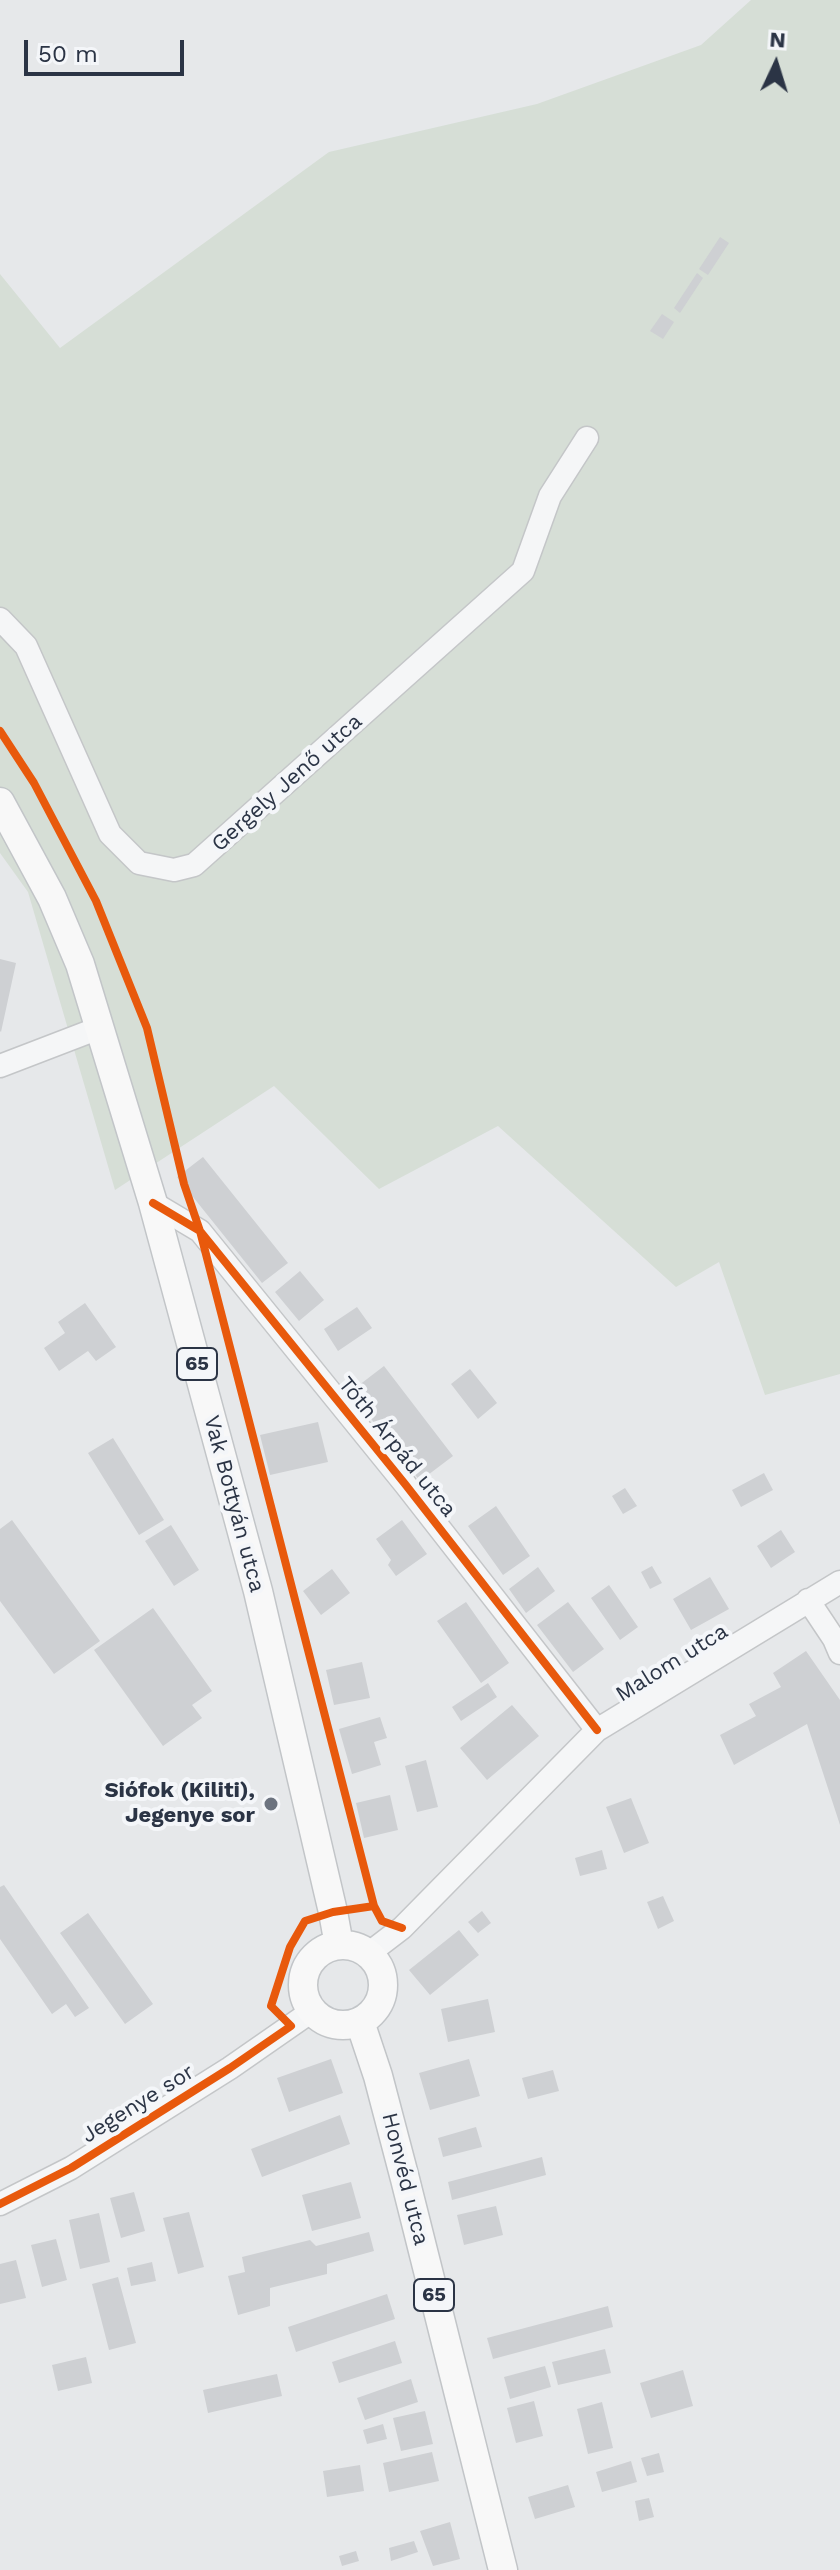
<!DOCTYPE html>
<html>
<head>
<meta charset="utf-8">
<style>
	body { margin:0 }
	#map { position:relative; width:840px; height:2570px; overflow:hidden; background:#e6e8ea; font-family:"Work Sans",sans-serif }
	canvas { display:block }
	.north { position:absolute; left:736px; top:24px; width:80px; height:80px; -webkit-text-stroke:6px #f4f6f9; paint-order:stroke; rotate:4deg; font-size:22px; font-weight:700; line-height:32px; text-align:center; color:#2b3445 }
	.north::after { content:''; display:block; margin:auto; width:28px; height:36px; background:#2b3445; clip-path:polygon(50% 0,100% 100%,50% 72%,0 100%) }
	.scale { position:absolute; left:24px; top:40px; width:160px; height:36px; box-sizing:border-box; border:4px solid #2b3445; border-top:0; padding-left:10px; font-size:24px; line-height:28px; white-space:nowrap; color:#2b3445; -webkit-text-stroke:6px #f4f6f9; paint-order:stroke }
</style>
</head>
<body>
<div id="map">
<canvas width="840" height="2570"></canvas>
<div class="north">N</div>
<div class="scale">50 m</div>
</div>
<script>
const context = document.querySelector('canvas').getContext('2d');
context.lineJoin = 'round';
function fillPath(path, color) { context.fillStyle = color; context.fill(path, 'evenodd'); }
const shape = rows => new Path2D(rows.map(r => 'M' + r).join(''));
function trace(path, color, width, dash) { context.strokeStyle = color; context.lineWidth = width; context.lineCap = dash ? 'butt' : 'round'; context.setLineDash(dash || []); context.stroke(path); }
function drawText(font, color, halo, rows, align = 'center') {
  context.font = font + ' "Work Sans",sans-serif'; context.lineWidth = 8; context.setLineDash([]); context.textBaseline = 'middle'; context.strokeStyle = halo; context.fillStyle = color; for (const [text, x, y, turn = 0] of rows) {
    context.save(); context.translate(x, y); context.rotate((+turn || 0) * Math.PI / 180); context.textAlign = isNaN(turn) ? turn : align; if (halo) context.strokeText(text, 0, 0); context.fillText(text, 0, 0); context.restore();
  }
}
fillPath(shape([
	[751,0,840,0,840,1374,765,1395,719,1262,676,1287,498,1126,379,1189,274,1086,115,1190,28,892,0,853,0,274,60,348,329,152,537,104,701,45]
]), '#d6ded6');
fillPath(shape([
	[720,237,729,243,708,275,699,269],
	[697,273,703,278,680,313,674,308],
	[662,314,674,322,663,339,650,331],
	[0,959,16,963,1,1032,0,1031],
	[203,1157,288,1263,262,1283,177,1177],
	[300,1271,324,1300,299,1321,275,1292],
	[85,1303,116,1347,96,1361,88,1351,59,1371,44,1348,65,1333,58,1322],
	[357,1307,372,1328,338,1351,324,1329],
	[384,1366,453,1456,420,1481,350,1392],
	[470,1369,497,1403,478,1419,451,1384],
	[318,1422,328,1462,270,1475,260,1435],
	[113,1438,164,1520,139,1535,88,1453],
	[764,1473,773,1490,741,1507,732,1490],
	[625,1488,637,1506,623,1514,612,1496],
	[496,1506,530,1556,503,1575,468,1526],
	[12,1520,100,1641,54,1674,0,1601,0,1529],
	[402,1520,427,1554,396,1576,388,1565,391,1560,376,1539],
	[171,1525,199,1570,174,1586,145,1541],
	[781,1530,795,1552,771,1568,757,1546],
	[652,1566,662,1583,650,1589,641,1572],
	[538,1567,555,1591,526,1613,509,1589],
	[332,1569,350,1593,321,1615,303,1591],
	[710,1577,729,1609,691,1630,673,1599],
	[609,1585,638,1627,620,1640,591,1598],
	[466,1602,509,1663,481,1683,437,1621],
	[568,1602,604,1649,573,1672,537,1625],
	[153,1608,212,1691,192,1705,202,1718,163,1746,94,1650],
	[806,1651,840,1700,840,1825,807,1724,734,1765,720,1735,756,1716,749,1704,781,1687,773,1673],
	[362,1662,370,1698,334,1705,326,1670],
	[488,1683,497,1697,461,1721,452,1707],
	[512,1705,539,1736,487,1780,460,1748],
	[380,1717,387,1738,374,1742,381,1765,352,1774,339,1729],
	[426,1760,438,1807,417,1812,405,1766],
	[390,1795,398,1830,364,1838,356,1803],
	[631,1798,649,1843,624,1853,606,1807],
	[602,1850,607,1869,580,1876,575,1858],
	[4,1885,89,2008,75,2017,66,2004,52,2014,0,1939,0,1887],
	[663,1896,674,1921,658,1929,647,1902],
	[482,1911,491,1923,478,1933,468,1922],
	[88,1913,153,2004,125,2024,60,1933],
	[459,1930,479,1955,430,1995,409,1970],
	[488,1999,495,2032,448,2042,441,2009],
	[331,2059,343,2093,289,2112,277,2078],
	[469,2059,480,2096,430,2110,419,2073],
	[553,2070,559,2091,528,2099,522,2078],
	[340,2115,350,2144,262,2177,251,2149],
	[476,2127,482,2147,443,2157,438,2138],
	[542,2157,546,2175,452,2200,448,2182],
	[351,2182,361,2218,312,2231,302,2195],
	[134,2192,145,2231,121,2238,110,2198],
	[496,2206,503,2235,464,2245,457,2215],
	[189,2212,204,2267,178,2274,163,2218],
	[99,2213,110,2262,80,2269,69,2220],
	[369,2232,374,2251,327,2264,327,2274,270,2288,270,2306,238,2315,228,2276,245,2272,242,2257,310,2240,316,2246],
	[56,2239,67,2280,42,2287,31,2245],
	[16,2260,26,2298,0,2304,0,2264],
	[152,2262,156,2281,131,2286,127,2268],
	[118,2277,136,2343,109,2350,92,2284],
	[387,2294,395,2319,296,2352,288,2327],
	[608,2306,613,2327,493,2359,487,2338],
	[395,2341,402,2363,339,2383,332,2362],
	[605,2349,611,2373,558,2385,552,2362],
	[86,2357,92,2383,58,2391,52,2365],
	[545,2366,551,2387,510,2399,504,2377],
	[683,2370,693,2406,651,2418,640,2383],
	[277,2374,282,2396,208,2413,203,2390],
	[411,2379,418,2402,365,2420,357,2398],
	[534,2401,543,2436,516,2443,507,2408],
	[602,2402,613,2448,588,2454,577,2409],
	[425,2411,433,2444,401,2451,393,2418],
	[383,2424,387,2439,367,2444,363,2430],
	[432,2452,439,2481,389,2492,383,2463],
	[659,2453,664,2472,647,2476,641,2458],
	[631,2461,637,2482,602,2492,596,2472],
	[360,2465,364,2491,327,2497,323,2471],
	[568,2485,575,2507,535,2519,528,2497],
	[649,2498,654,2517,639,2521,635,2501],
	[450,2522,460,2559,433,2566,420,2531],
	[414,2541,418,2552,391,2561,389,2548],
	[356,2551,359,2561,342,2566,339,2556]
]), '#ced0d3');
const minor = shape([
	[0,619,26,646,110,834,139,863,174,870,194,865,523,571,550,496,587,438],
	[0,1066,99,1028],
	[153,1203,200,1231,405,1484,597,1730],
	[808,1600,834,1639,840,1653],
	[368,1954,402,1928,597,1730,840,1582],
	[0,2204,71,2168,230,2068,312,2011]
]);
const major = shape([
	[0,802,52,898,80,964,153,1203,258,1591,333,1912,339,1945],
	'303 1985a40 40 0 1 1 80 0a40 40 0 1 1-80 0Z',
	[360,2022,378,2076,405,2179,503,2570]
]);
trace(minor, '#c4c6c8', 25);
trace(major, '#c2c5c8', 31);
trace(minor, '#f5f6f7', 22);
trace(major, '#f8f8f8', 28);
trace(shape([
	[0,731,34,783,96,901,147,1028,184,1184,200,1231,374,1906,382,1921,402,1928],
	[153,1203,200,1231,405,1484,597,1730],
	[0,2204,71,2168,230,2068,291,2026,271,2006,290,1947,305,1921,333,1912,374,1906]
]), '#e8590c', 8);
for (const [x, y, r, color] of [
	[271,1804,8,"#6c737f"]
]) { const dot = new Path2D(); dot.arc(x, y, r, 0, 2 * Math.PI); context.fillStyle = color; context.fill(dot); trace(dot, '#f4f6f9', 3); }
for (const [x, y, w] of [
	[197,1364,40],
	[434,2295,40]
]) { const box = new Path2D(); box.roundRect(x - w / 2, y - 16, w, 32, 6); context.fillStyle = '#f4f6f9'; context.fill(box); trace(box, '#2b3445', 2); }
drawText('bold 20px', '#2b3445', null, [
	["65",197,1364],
	["65",434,2295]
]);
drawText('22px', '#2b3445', '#f4f6f9', [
	["Gergely Jenő utca",287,783,-42],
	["Tóth Árpád utca",397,1447,51],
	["Vak Bottyán utca",234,1504,75],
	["Malom utca",672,1663,-32],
	["Jegenye sor",138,2104,-32],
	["Honvéd utca",405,2179,76]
]);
drawText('bold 22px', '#2b3445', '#f4f6f9', [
	["Siófok (Kiliti),",255,1791],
	["Jegenye sor",255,1816]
], 'right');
</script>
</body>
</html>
